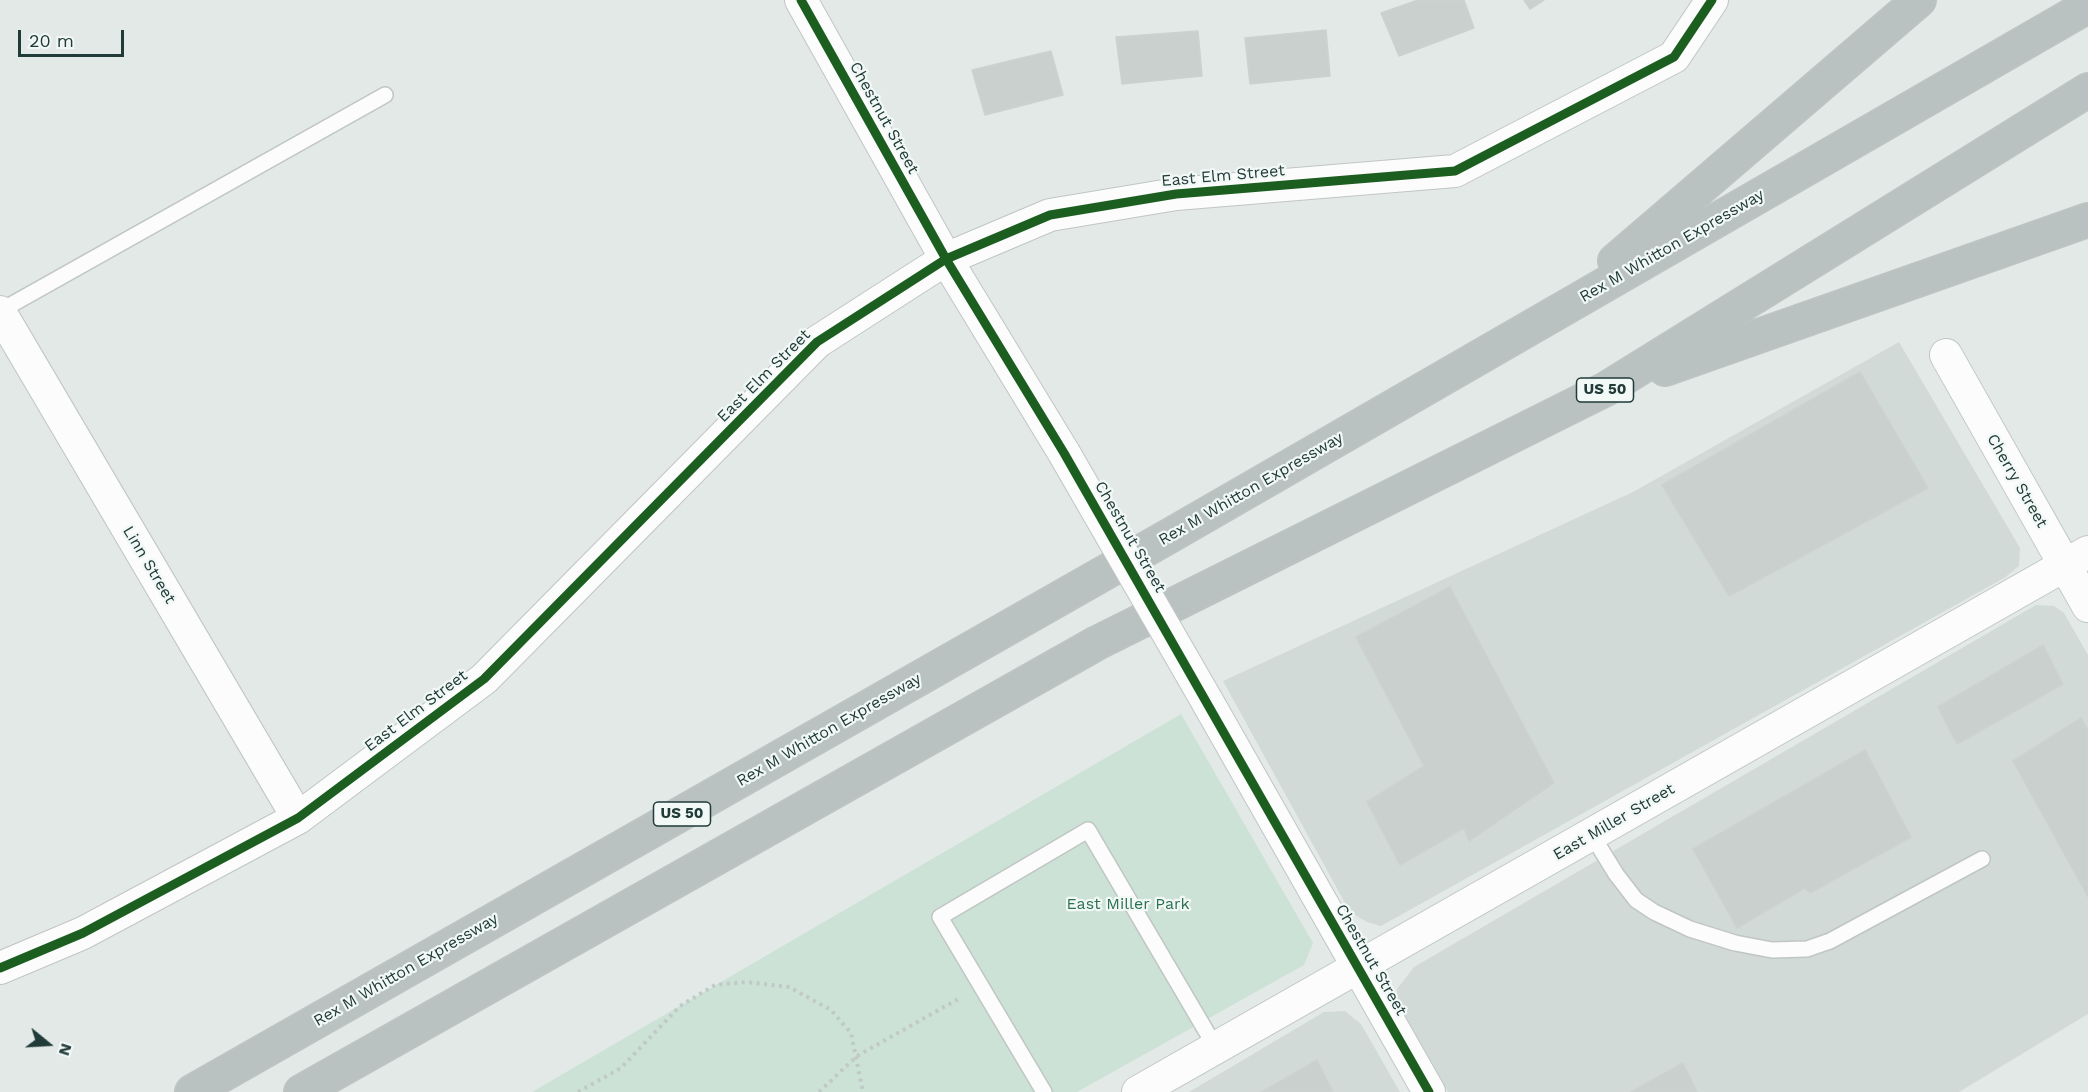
<!DOCTYPE html>
<html>
<head>
<meta charset="utf-8">
<style>
	body { margin:0 }
	#map { position:relative; width:2088px; height:1092px; overflow:hidden; background:#e3e9e7; font-family:"Work Sans",sans-serif }
	canvas { display:block }
	.north { position:absolute; left:18px; top:1014px; width:60px; height:60px; -webkit-text-stroke:4px #f1f8f5; paint-order:stroke; rotate:108deg; font-size:16px; font-weight:700; line-height:24px; text-align:center; color:#213b39 }
	.north::after { content:''; display:block; margin:auto; width:21px; height:27px; background:#213b39; clip-path:polygon(50% 0,100% 100%,50% 72%,0 100%) }
	.scale { position:absolute; left:18px; top:30px; width:106px; height:27px; box-sizing:border-box; border:3px solid #213b39; border-top:0; padding-left:8px; font-size:18px; line-height:21px; white-space:nowrap; color:#213b39; -webkit-text-stroke:4px #f1f8f5; paint-order:stroke }
</style>
</head>
<body>
<div id="map">
<canvas width="2088" height="1092"></canvas>
<div class="north">N</div>
<div class="scale">20 m</div>
</div>
<script>
const context = document.querySelector('canvas').getContext('2d');
context.lineJoin = 'round';
function fillPath(path, color) { context.fillStyle = color; context.fill(path, 'evenodd'); }
const shape = rows => new Path2D(rows.map(r => 'M' + r).join(''));
function trace(path, color, width, dash) { context.strokeStyle = color; context.lineWidth = width; context.lineCap = dash ? 'butt' : 'round'; context.setLineDash(dash || []); context.stroke(path); }
function drawText(font, color, halo, rows, align = 'center') {
  context.font = font + ' "Work Sans",sans-serif'; context.lineWidth = 4.5; context.setLineDash([]); context.textBaseline = 'middle'; context.strokeStyle = halo; context.fillStyle = color; for (const [text, x, y, turn = 0] of rows) {
    context.save(); context.translate(x, y); context.rotate((+turn || 0) * Math.PI / 180); context.textAlign = isNaN(turn) ? turn : align; if (halo) context.strokeText(text, 0, 0); context.fillText(text, 0, 0); context.restore();
  }
}
fillPath(shape([
	[1899,342,2020,548,2019,566,2004,578,1381,926,1367,922,1350,912,1223,681,1633,492],
	[2036,605,2054,606,2064,613,2088,655,2088,1014,1959,1092,1448,1092,1397,1004,1397,989,1414,967],
	[1345,1011,1361,1024,1400,1092,1189,1092,1324,1012]
]), '#d1dad7');
fillPath(shape([
	[1181,714,1313,943,1304,965,1077,1092,532,1092]
]), '#cce2d6');
const building = shape([
	[1418,0,1464,0,1474,28,1399,56,1381,13,1418,0],
	[1524,0,1544,0,1530,9,1524,0],
	[1326,30,1330,76,1250,84,1245,38,1326,30],
	[1198,31,1202,76,1122,84,1116,37,1198,31],
	[1051,51,1063,95,985,115,972,70,1051,51],
	[1860,372,1928,488,1729,596,1662,485,1860,372],
	[1450,587,1554,783,1469,841,1464,828,1400,865,1367,802,1424,766,1356,637,1450,587],
	[2043,645,2063,684,1957,744,1938,707,2043,645],
	[2081,718,2088,730,2088,897,2013,761,2081,718],
	[1865,750,1911,837,1810,893,1805,888,1737,928,1693,849,1865,750],
	[1317,1060,1333,1092,1262,1092,1317,1060],
	[1683,1063,1697,1092,1631,1092,1683,1063]
]);
fillPath(building, '#cad0ce');
trace(building, '#ccd2d0', 1.5);
const service = shape([
	[0,311,385,95],
	[1592,835,1616,874,1636,900,1654,912,1690,929,1735,943,1772,950,1807,949,1830,941,1982,859],
	[1044,1092,940,917,1088,830,1216,1048]
]);
const minor = shape([
	[801,0,946,259,1064,453],
	[0,312,298,818],
	[1946,355,2088,606],
	[1207,701,1429,1092],
	[0,968,83,933,298,818,484,679,817,342,946,259,1050,215,1176,194,1455,171,1674,57,1712,0],
	[1138,1092,2088,552]
]);
const motorway = shape([
	[1615,261,1919,0],
	[1665,369,2088,220],
	[192,1092,1171,535,2088,6],
	[301,1092,1097,643,1606,389,2088,90]
]);
trace(service, '#c0c6c4', 18);
trace(minor, '#c0c6c4', 34);
trace(motorway, '#bcc5c3', 36);
trace(shape([
	[578,1092,621,1068,680,1006,715,985,746,982,789,987,831,1010,851,1033,863,1092],
	[819,1092,857,1056,960,998]
]), '#c0c9c8', 4, [3, 4.5]);
trace(service, '#fbfcfb', 15);
trace(minor, '#fbfcfb', 32);
trace(motorway, '#b9c2c1', 33);
const minorBridge = shape([
	[1064,453,1207,701]
]);
trace(minorBridge, '#c0c6c4', 34, []);
trace(minorBridge, '#fbfcfb', 32);
trace(shape([
	[801,0,946,259,1064,453,1429,1092],
	[0,968,83,933,298,818,484,679,817,342,946,259,1050,215,1176,194,1455,171,1674,57,1712,0]
]), '#1b5e20', 9);
for (const [x, y, w] of [
	[1605,390,57],
	[682,814,57]
]) { const box = new Path2D(); box.roundRect(x - w / 2, y - 12, w, 24, 4.5); context.fillStyle = '#f1f8f5'; context.fill(box); trace(box, '#213b39', 1.5); }
drawText('bold 15px', '#213b39', null, [
	["US 50",1605,390],
	["US 50",682,814]
]);
drawText('16px', '#213b39', '#f1f8f5', [
	["Chestnut Street",884,118,61],
	["East Elm Street",1223,176,-5],
	["Rex M Whitton Expressway",1672,246,-30],
	["East Elm Street",764,376,-45],
	["Cherry Street",2017,481,60],
	["Rex M Whitton Expressway",1251,489,-30],
	["Chestnut Street",1130,537,60],
	["Linn Street",149,565,59],
	["East Elm Street",416,711,-37],
	["Rex M Whitton Expressway",829,730,-30],
	["East Miller Street",1614,822,-30],
	["Chestnut Street",1371,960,60],
	["Rex M Whitton Expressway",406,970,-30]
]);
drawText('16px', '#2c7152', '#f1f8f5', [
	["East Miller Park",1128,904]
]);
</script>
</body>
</html>
